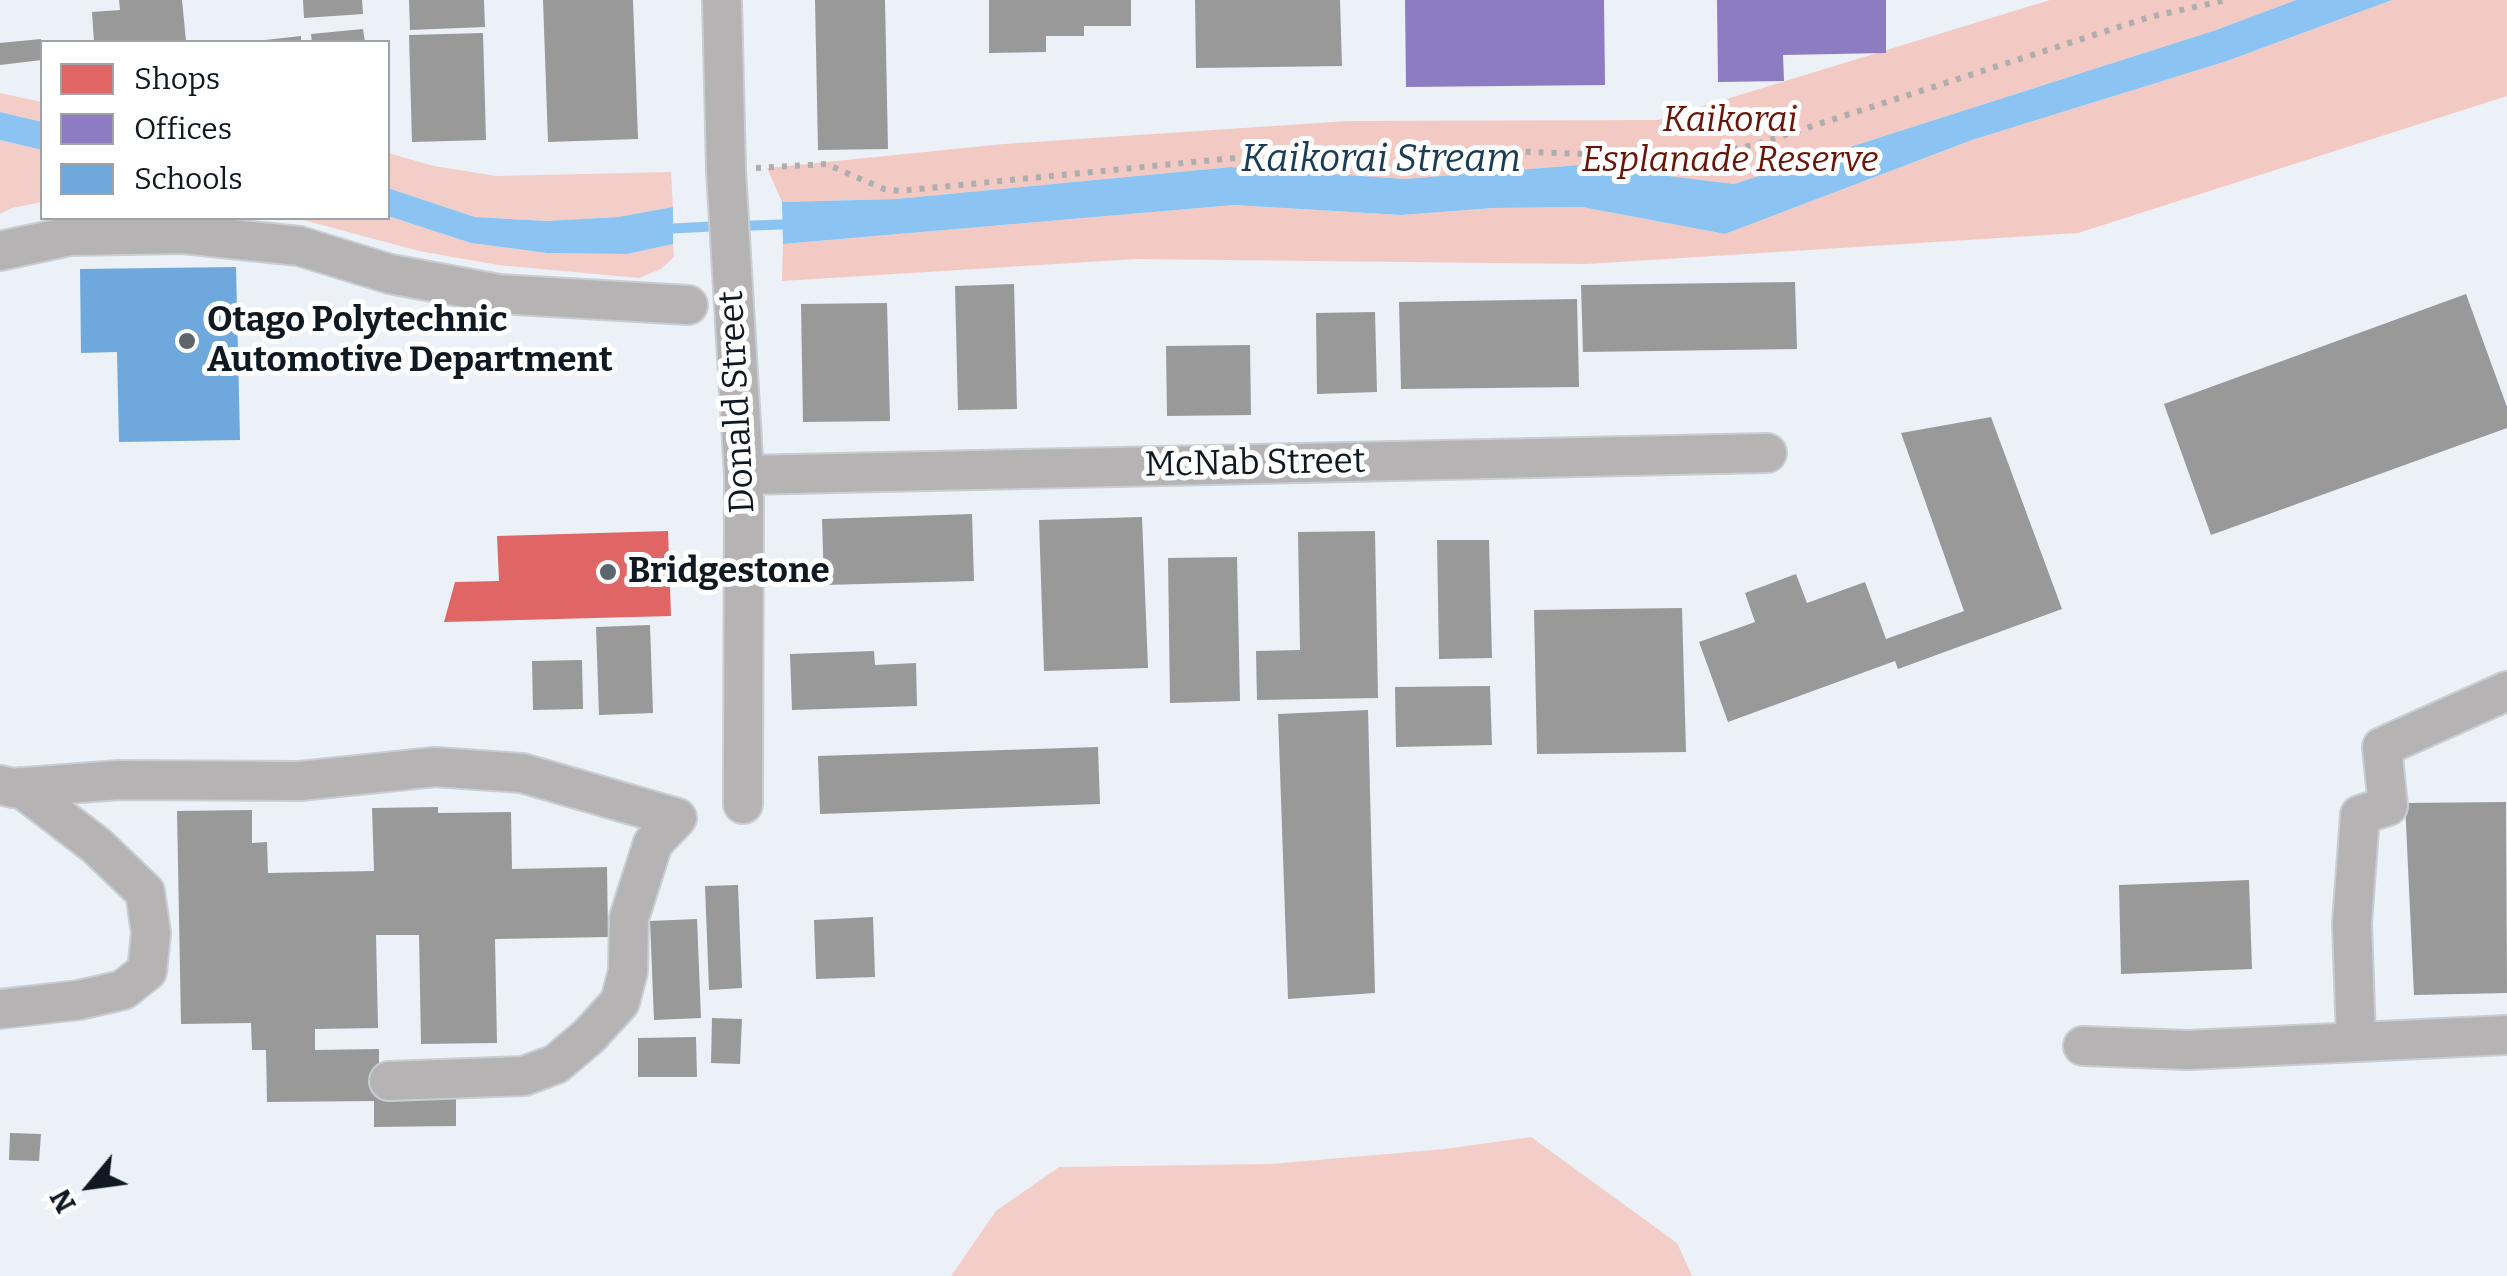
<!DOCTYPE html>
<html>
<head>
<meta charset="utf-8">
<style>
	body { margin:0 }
	#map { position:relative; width:2507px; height:1276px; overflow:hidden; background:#ebf1f6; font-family:Bitter,serif }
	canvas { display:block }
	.legend { position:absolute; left:40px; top:40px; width:350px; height:180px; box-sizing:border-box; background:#fff; border:2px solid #9fa3a7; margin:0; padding:12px 18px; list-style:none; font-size:30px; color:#101922 }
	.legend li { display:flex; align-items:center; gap:20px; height:50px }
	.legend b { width:50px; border:2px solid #9fa3a7 }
	.north { position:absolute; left:40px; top:1136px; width:100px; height:100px; -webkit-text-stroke:8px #fff; paint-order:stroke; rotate:241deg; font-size:28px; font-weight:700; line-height:40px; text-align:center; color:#101922 }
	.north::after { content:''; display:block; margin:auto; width:35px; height:45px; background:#101922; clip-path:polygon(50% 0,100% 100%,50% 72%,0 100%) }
</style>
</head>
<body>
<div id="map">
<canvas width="2507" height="1276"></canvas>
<ul class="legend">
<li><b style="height:28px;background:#e06666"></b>Shops</li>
<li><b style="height:28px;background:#8e7cc3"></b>Offices</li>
<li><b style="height:28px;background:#6fa8dc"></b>Schools</li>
</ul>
<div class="north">N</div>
</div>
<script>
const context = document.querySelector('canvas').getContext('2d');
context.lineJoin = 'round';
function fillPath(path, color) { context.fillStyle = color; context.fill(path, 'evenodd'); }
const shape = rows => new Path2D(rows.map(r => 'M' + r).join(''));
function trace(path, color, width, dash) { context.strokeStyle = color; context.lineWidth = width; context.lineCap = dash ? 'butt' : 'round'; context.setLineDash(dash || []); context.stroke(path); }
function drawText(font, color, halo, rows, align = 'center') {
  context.font = font + ' Bitter,serif'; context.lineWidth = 10; context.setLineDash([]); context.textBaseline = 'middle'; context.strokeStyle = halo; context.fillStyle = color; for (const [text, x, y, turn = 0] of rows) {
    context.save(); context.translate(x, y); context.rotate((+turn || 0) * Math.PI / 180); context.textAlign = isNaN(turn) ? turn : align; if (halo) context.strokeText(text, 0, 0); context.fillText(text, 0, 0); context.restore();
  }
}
fillPath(shape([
	[0,93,42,102,42,122,0,112],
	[0,140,42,150,42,202,12,208,0,214],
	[388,153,434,166,496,176,671,172,673,207,618,217,546,221,475,217,388,188],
	[388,216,471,243,547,253,627,254,673,244,674,257,661,269,639,278,498,265,419,251,296,218],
	[1531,1137,1677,1243,1692,1276,951,1276,996,1211,1059,1167,1271,1164,1445,1149]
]), '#f3cdc8');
fillPath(shape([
	[2050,0,2296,0,2216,30,1734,184,1579,165,1405,179,1231,167,896,199,782,202,767,168,1004,144,1348,121,1658,120],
	[2392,0,2507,0,2507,96,2078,233,1586,264,1136,259,782,281,783,244,1234,205,1401,215,1494,208,1582,207,1725,234,1972,140,2227,61]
]), '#f3c9c3');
fillPath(shape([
	[2296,0,2392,0,2227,61,1972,140,1725,234,1582,207,1494,208,1401,215,1234,205,783,244,782,202,896,199,1231,167,1405,179,1579,165,1734,184,2216,30],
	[0,112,42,122,42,150,0,140],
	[388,188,475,217,546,221,618,217,673,207,673,244,627,254,547,253,471,243,388,216]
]), '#8bc4f3');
fillPath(shape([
	[668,531,671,616,444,622,455,582,499,581,497,536]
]), '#e06666');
fillPath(shape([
	[1405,0,1604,0,1605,85,1406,87],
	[1717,0,1886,0,1886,53,1783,55,1784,81,1718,82]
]), '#8e7cc3');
fillPath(shape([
	[236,267,240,440,119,442,117,352,81,353,80,269]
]), '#6fa8dc');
fillPath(shape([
	[119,0,182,0,186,41,94,42,92,12,120,10],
	[303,0,362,0,363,14,304,18],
	[409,0,484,0,485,27,410,30],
	[543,0,633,0,638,139,548,142],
	[815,0,885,0,888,149,818,150],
	[989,0,1131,0,1131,26,1084,26,1084,36,1046,36,1046,52,989,53],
	[1195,0,1340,0,1342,66,1196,68],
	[363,29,365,42,312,42,311,34],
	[483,33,486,140,412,142,409,35],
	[301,36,301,42,265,42,265,40],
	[41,39,42,60,0,65,0,43],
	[1795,282,1797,349,1583,352,1581,285],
	[1014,284,1017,409,958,410,955,286],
	[2466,294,2507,407,2507,428,2211,535,2164,404],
	[1577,299,1579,387,1401,389,1399,302],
	[887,303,890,421,803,422,801,304],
	[1375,312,1377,392,1317,394,1316,313],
	[1250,345,1251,415,1167,416,1166,346],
	[1991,417,2062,609,1898,669,1895,661,1728,722,1699,642,1755,622,1745,593,1796,574,1807,603,1865,582,1886,639,1964,611,1901,433],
	[972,514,974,581,824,585,822,519],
	[1142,517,1148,668,1044,671,1039,520],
	[1375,531,1378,698,1257,700,1256,651,1300,650,1298,532],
	[1437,540,1489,540,1492,658,1439,659],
	[1237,557,1240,701,1170,703,1168,558],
	[1682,608,1686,752,1537,754,1534,610],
	[650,625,653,713,599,715,596,627],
	[874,651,875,665,916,663,917,706,792,710,790,654],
	[582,660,583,709,533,710,532,661],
	[1490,686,1492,745,1396,747,1395,687],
	[1368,710,1375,993,1288,999,1278,714],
	[1098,747,1100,804,820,814,818,756],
	[2506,802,2507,993,2414,995,2405,803],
	[438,807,438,813,511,812,512,869,607,867,608,937,495,939,497,1043,421,1044,419,935,376,935,378,1028,315,1029,315,1050,379,1049,379,1099,456,1098,456,1126,374,1127,374,1101,267,1102,266,1050,252,1050,251,1023,181,1024,177,811,252,810,252,843,267,842,268,873,374,871,372,808],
	[2249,880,2252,969,2121,974,2119,885],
	[738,885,742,988,709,990,705,886],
	[873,917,875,977,816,979,814,920],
	[697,919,701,1018,654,1020,650,921],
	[712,1018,742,1019,740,1064,711,1063],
	[696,1037,697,1077,638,1077,638,1038],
	[10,1133,41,1134,39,1161,9,1160]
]), '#999');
trace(shape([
	[738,226,796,224],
	[663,229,721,226]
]), '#8bc4f3', 10);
const minor = shape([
	[722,0,726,170,744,475,743,804],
	[0,251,70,236,183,234,299,246,390,274,499,294,688,305],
	[744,475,1767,453],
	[0,785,13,788,119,780,300,781,435,767,522,773,677,818,653,843,629,918,628,971,620,1002,589,1036,556,1064,524,1076,389,1081],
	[0,1009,79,1000,123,990,147,971,151,933,145,892,97,846,20,787],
	[2356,1040,2352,923,2360,815,2388,806,2382,747,2507,691],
	[2083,1046,2188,1050,2507,1035]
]);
trace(minor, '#c9ced3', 42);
trace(shape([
	[756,168,826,164,884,189,899,191,1255,156,1277,156,1366,173,1508,151,1680,158,1754,145,2150,17,2226,0]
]), '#aeaeaf', 6, [5, 8]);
trace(minor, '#b5b3b3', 38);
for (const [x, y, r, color] of [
	[187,341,10,"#5d656c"],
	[608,572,10,"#5d656c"]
]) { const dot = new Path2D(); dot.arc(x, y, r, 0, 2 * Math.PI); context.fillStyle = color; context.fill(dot); trace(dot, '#fff', 4); }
drawText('italic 35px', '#6b1408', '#fff', [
	["Kaikorai",1730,121],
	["Esplanade Reserve",1730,161]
]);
drawText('bold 35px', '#101922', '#fff', [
	["Otago Polytechnic",207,321],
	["Automotive Department",207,361],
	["Bridgestone",628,572]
], 'left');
drawText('35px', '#101922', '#fff', [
	["Donald Street",738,402,-93],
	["McNab Street",1255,464,-1]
]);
drawText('italic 38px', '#1b3c57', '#fff', [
	["Kaikorai Stream",1381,160]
]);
</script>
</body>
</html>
